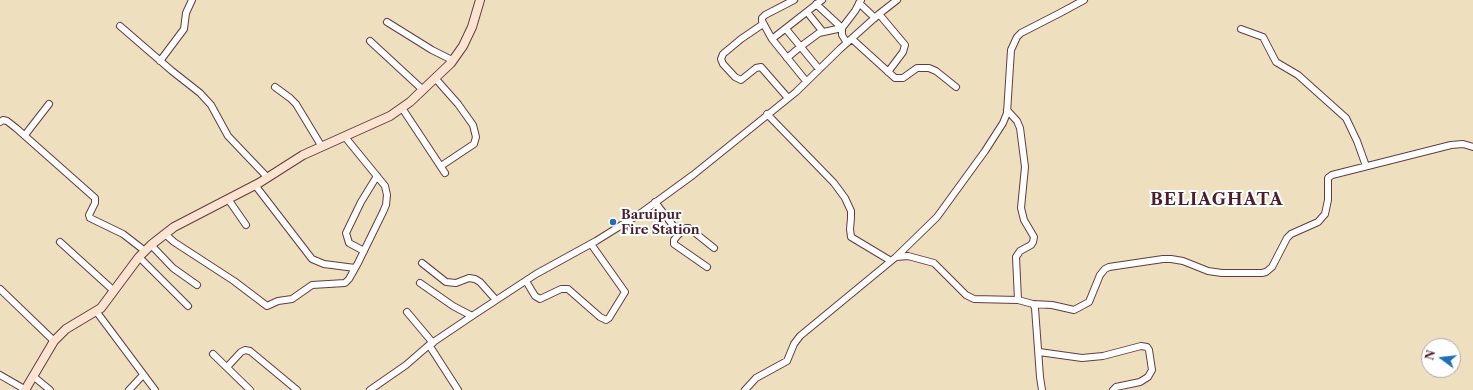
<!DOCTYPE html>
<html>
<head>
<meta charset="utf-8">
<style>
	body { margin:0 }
	#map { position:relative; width:1473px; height:390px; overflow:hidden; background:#eedfbf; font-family:"Libre Caslon Text",serif }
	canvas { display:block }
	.north { position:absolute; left:1421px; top:338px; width:40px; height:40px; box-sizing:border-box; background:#fff; border:1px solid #b7a5aa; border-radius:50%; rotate:285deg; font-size:11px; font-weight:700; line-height:16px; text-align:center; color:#4a1f2b }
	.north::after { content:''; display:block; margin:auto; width:14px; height:18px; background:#1f6fb2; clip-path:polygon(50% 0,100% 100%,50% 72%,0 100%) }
</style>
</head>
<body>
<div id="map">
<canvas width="1473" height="390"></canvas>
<div class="north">N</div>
</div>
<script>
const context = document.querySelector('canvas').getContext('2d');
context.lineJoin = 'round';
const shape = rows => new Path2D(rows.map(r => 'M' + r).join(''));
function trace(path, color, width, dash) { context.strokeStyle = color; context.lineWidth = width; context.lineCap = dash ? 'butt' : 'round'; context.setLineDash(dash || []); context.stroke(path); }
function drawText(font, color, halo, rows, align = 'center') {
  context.font = font + ' "Libre Caslon Text",serif'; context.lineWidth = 4; context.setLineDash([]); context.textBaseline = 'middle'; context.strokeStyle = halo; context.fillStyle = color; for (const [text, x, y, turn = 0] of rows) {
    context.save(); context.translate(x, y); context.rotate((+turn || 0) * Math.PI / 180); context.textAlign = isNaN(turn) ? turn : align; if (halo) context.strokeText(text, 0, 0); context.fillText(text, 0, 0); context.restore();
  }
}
const street = shape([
	[794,0,765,15,762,18,762,21,772,39,806,81],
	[859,3,875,18],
	[816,4,842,28],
	[807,12,823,32],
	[879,14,905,45,903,52,888,72],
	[387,22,432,50,452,60],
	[763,24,741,39,723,54,721,59,723,64,735,77,741,80,756,68,761,67,788,98],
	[120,26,172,71,200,93,211,105,228,136,268,178],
	[786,29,819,69],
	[1241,29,1263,37,1276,62,1298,75,1346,118,1357,141,1366,166],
	[772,39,822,0],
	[852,39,895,78,903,78,917,68,929,68,936,71,956,87],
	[370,41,423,90],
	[847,43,842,35,842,28,855,11,861,0],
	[787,58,800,47,819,33,842,28],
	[160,61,184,29,186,13,192,0],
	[435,78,458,104,473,125,476,137,474,144,441,166],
	[275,87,290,98,296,104,322,147],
	[402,108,445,173],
	[1007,110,1017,121,1020,128,1025,167,1021,208,1024,220,1034,237,1033,242,1031,245,1020,251,1016,257,1018,300],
	[767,114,834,183,845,198,851,211,851,218,850,229,851,237,891,261],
	[0,122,3,120,7,121,16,128,95,198,95,203,89,215,90,218,123,234,145,251],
	[25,135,49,104],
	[255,185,312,259,324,264,355,268],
	[228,199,246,225],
	[655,202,678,232,678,235,674,240,674,244,707,267],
	[165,234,174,242,234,281,267,306,278,301,292,299,312,285,345,283,349,279,358,263,383,212,386,205,387,195,385,186,345,137],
	[678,235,686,228,689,228,714,248],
	[60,242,114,291],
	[151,245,173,268,197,285],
	[364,251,349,243,346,233,361,202,377,176],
	[139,257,188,306],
	[896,257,937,217,985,151,1003,123,1007,113,1011,50,1017,37,1021,33,1060,13,1084,0],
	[422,263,446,282,456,283,469,278,475,279,480,282,496,300],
	[526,281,535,296,540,299,561,289,568,289,600,317,606,320,609,318,625,292,591,244],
	[420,283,453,306,472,316],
	[0,289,54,341],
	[1033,304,1052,305,1074,310,1089,302,1100,275,1105,269,1109,267,1163,259,1171,259,1183,261,1208,271,1222,273,1262,273,1266,272,1272,267,1287,238,1291,234,1318,222,1325,214,1328,200,1328,178,1332,175,1451,145,1463,144,1473,147],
	[96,311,155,390],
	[407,312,433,343],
	[429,345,458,390],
	[1039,352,1082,358,1103,356,1141,346,1147,347,1149,350,1152,370,1148,377,1140,382,1116,387,1113,390],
	[213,354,250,390],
	[228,366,241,352,245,350,250,351,297,390],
	[0,375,26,390],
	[33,376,50,390],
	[129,390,143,375],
	[370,390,406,365,429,345,472,316,536,274,596,241,641,213,693,175,796,92,840,49,879,14,897,0],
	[745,390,756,378,787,361,794,344,800,336,891,261,896,257,908,256,934,263,966,295,974,299,1018,300,1033,304,1035,308,1040,377,1042,390]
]);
const secondary = shape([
	[25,390,54,341,66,329,101,308,139,257,151,245,174,227,259,183,303,155,390,116,410,102,451,63,463,46,472,27,480,0]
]);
trace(street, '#633c41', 8);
trace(secondary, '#633c41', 10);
trace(street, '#fff', 6);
trace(secondary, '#fde4d1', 8);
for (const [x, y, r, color] of [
	[613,222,4,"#1f6fb2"]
]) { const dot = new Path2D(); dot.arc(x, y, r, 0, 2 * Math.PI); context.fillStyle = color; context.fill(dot); trace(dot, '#fff', 1.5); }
drawText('bold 13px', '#4a1f2b', '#fff', [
	["Baruipur",621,215],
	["Fire Station",621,230]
], 'left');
context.letterSpacing = '1px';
drawText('bold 17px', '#4a1f2b', '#fff', [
	["BELIAGHATA",1217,200]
]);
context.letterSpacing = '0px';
</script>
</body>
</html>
